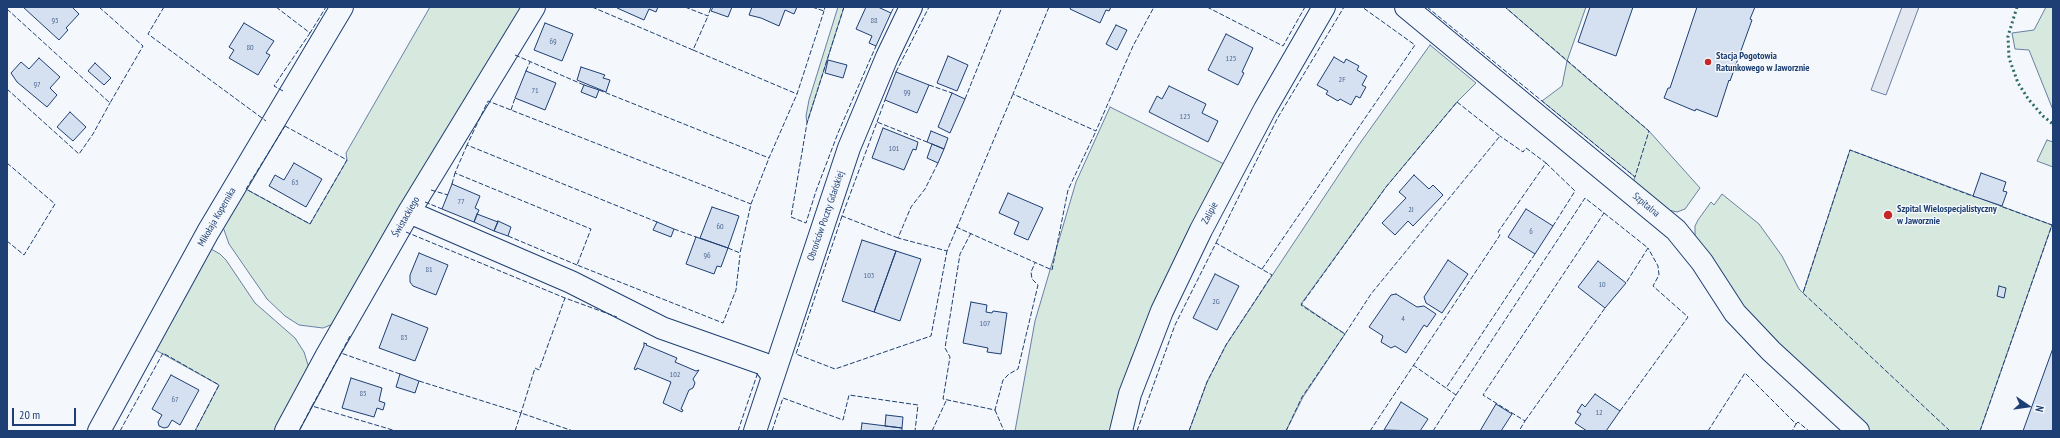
<!DOCTYPE html>
<html>
<head>
<meta charset="utf-8">
<style>
	body { margin:0 }
	#map { position:relative; width:2060px; height:438px; overflow:hidden; background:#f4f7fb; font-family:"PT Sans Narrow",sans-serif }
	canvas { display:block }
	.frame { position:absolute; inset:0; border:8px solid #1d3f73; pointer-events:none }
	.north { position:absolute; left:2008px; top:386px; width:40px; height:40px; -webkit-text-stroke:3px #f4f7fb; paint-order:stroke; rotate:103deg; font-size:11px; font-weight:700; line-height:16px; text-align:center; color:#1d3f73 }
	.north::after { content:''; display:block; margin:auto; width:14px; height:18px; background:#1d3f73; clip-path:polygon(50% 0,100% 100%,50% 72%,0 100%) }
	.scale { position:absolute; left:12px; top:408px; width:64px; height:18px; box-sizing:border-box; border:2px solid #1d3f73; border-top:0; padding-left:5px; font-size:12px; line-height:14px; white-space:nowrap; color:#1d3f73; -webkit-text-stroke:3px #f4f7fb; paint-order:stroke }
</style>
</head>
<body>
<div id="map">
<canvas width="2060" height="438"></canvas>
<div class="frame"></div>
<div class="north">N</div>
<div class="scale">20 m</div>
</div>
<script>
const context = document.querySelector('canvas').getContext('2d');
context.lineJoin = 'round';
function fillPath(path, color) { context.fillStyle = color; context.fill(path, 'evenodd'); }
const shape = rows => new Path2D(rows.map(r => 'M' + r).join(''));
function trace(path, color, width, dash) { context.strokeStyle = color; context.lineWidth = width; context.lineCap = dash ? 'butt' : 'round'; context.setLineDash(dash || []); context.stroke(path); }
function drawText(font, color, halo, rows, align = 'center') {
  context.font = font + ' "PT Sans Narrow",sans-serif'; context.lineWidth = 3; context.setLineDash([]); context.textBaseline = 'middle'; context.strokeStyle = halo; context.fillStyle = color; for (const [text, x, y, turn = 0] of rows) {
    context.save(); context.translate(x, y); context.rotate((+turn || 0) * Math.PI / 180); context.textAlign = isNaN(turn) ? turn : align; if (halo) context.strokeText(text, 0, 0); context.fillText(text, 0, 0); context.restore();
  }
}
const green = shape([
	[430,7,526,7,333,324,323,328,299,325,285,316,267,299,229,244,223,227,242,187,310,224,347,160,346,153,430,7],
	[838,7,844,7,807,123,806,116,809,100,838,7],
	[1505,7,1586,7,1567,61,1649,131,1700,188,1685,209,1677,212,1668,210,1633,182,1635,177,1542,101,1562,86,1567,61,1505,7],
	[2046,7,2053,7,2053,110,2029,50,2015,49,2012,33,2034,30,2046,7],
	[1430,45,1476,83,1457,102,1386,187,1301,304,1345,334,1303,397,1286,431,1189,431,1207,382,1226,345,1358,146,1430,45],
	[1110,107,1224,164,1180,253,1131,359,1112,431,1015,431,1035,321,1076,182,1110,107],
	[2047,140,2053,142,2053,167,2037,161,2047,140],
	[1850,150,2052,225,1980,431,1870,431,1753,320,1695,236,1695,226,1698,220,1711,202,1714,205,1722,194,1759,224,1782,256,1799,289,1803,293,1850,150],
	[211,249,220,254,226,260,255,303,295,338,304,352,309,368,281,431,195,431,219,385,152,348,211,249]
]);
fillPath(green, '#d7e8df');
trace(green, '#687fa3', 1);
const parking = shape([
	[1902,7,1919,7,1886,95,1871,90,1902,7]
]);
fillPath(parking, '#e3e8f0');
trace(parking, '#687fa3', 1);
const building = shape([
	[23,7,72,7,79,14,66,28,68,30,59,40,23,7],
	[618,7,658,7,656,12,649,9,644,20,617,8,618,7],
	[713,7,732,7,728,17,711,11,713,7],
	[752,7,797,7,794,14,785,10,779,26,761,18,749,15,752,7],
	[866,7,878,7,891,13,876,46,869,43,872,36,856,29,866,7],
	[1071,7,1111,7,1109,11,1106,10,1100,23,1070,9,1071,7],
	[1590,7,1633,7,1616,56,1578,42,1590,7],
	[1697,7,1755,7,1750,19,1752,20,1730,81,1729,80,1717,117,1696,109,1695,111,1664,98,1668,88,1670,88,1697,7],
	[244,23,274,41,266,53,270,55,258,75,229,58,234,50,229,47,244,23],
	[545,23,573,34,562,61,534,50,545,23],
	[1116,25,1127,30,1117,50,1106,44,1116,25],
	[1226,34,1253,48,1242,72,1244,73,1238,85,1208,70,1226,34],
	[948,56,968,65,957,91,937,83,948,56],
	[1334,57,1344,63,1346,59,1359,66,1357,70,1367,76,1362,85,1366,87,1360,98,1356,96,1351,105,1340,99,1338,101,1326,94,1328,91,1317,85,1334,57],
	[39,58,60,77,50,88,57,95,47,107,17,82,11,73,21,62,29,69,39,58],
	[828,60,847,65,843,78,825,73,828,60],
	[95,63,111,78,104,85,88,71,95,63],
	[581,67,605,75,603,78,610,80,606,92,577,80,581,67],
	[526,71,556,83,545,110,515,98,526,71],
	[896,72,929,85,917,113,885,100,896,72],
	[584,85,599,90,596,98,581,92,584,85],
	[1169,86,1206,104,1202,113,1218,121,1208,142,1149,112,1157,96,1162,99,1169,86],
	[952,93,965,99,950,133,938,127,952,93],
	[70,112,86,127,73,141,57,127,70,112],
	[883,128,918,142,916,150,913,149,904,170,872,158,883,128],
	[931,131,948,138,944,149,927,142,931,131],
	[932,144,944,149,938,163,927,158,932,144],
	[294,163,322,179,306,207,269,186,275,175,284,180,294,163],
	[1981,173,2006,182,2003,191,2007,192,2002,206,1973,196,1981,173],
	[1414,175,1429,189,1433,185,1443,195,1413,226,1408,221,1395,235,1382,223,1406,198,1399,192,1414,175],
	[452,184,480,196,475,208,479,210,474,222,442,209,452,184],
	[1008,193,1043,208,1028,240,1014,234,1019,222,999,213,1008,193],
	[712,207,739,216,728,248,700,238,712,207],
	[1526,209,1553,226,1535,254,1508,237,1526,209],
	[477,214,498,222,494,231,474,222,477,214],
	[498,221,511,227,508,236,494,231,498,221],
	[657,222,674,229,671,237,653,230,657,222],
	[696,237,728,248,721,267,717,266,714,274,686,264,696,237],
	[862,240,896,251,874,312,842,301,862,240],
	[896,251,921,259,900,321,874,312,896,251],
	[419,253,448,265,436,295,413,286,410,282,410,275,419,253],
	[1448,260,1468,274,1442,313,1426,303,1424,297,1448,260],
	[1598,261,1626,283,1605,308,1578,287,1598,261],
	[1215,274,1239,286,1217,330,1193,318,1215,274],
	[1999,286,2006,288,2004,298,1997,296,1999,286],
	[1396,294,1417,307,1424,306,1436,314,1427,327,1424,325,1406,353,1395,346,1391,348,1381,342,1383,336,1369,327,1391,295,1396,294],
	[971,302,987,305,986,312,992,313,993,311,1007,313,1001,354,987,352,988,348,963,343,971,302],
	[392,314,428,328,415,361,379,348,392,314],
	[644,343,647,344,646,345,677,358,675,362,696,371,699,370,693,379,695,383,693,388,689,390,681,409,683,410,682,412,663,403,671,382,637,368,636,370,634,369,644,346,644,343],
	[2053,348,2053,431,2023,431,2053,348],
	[400,374,419,381,415,393,396,387,400,374],
	[171,375,199,390,180,425,172,420,168,427,164,428,159,426,158,422,162,415,152,409,171,375],
	[351,378,382,388,379,401,385,403,383,410,377,408,374,417,342,408,351,378],
	[1595,394,1620,411,1606,431,1587,431,1575,423,1581,414,1577,412,1582,404,1585,407,1595,394],
	[1401,402,1428,419,1420,431,1384,430,1401,402],
	[1496,404,1512,414,1501,431,1480,431,1496,404],
	[886,415,903,417,902,428,885,426,886,415],
	[862,423,902,428,902,431,861,431,862,423]
]);
fillPath(building, '#d5e0f0');
trace(building, '#1d3f73', 1);
const minor = shape([
	[1406,7,1676,230,1702,262,1735,313,1771,351,1858,431],
	[409,212,571,282,662,328,764,364,773,376],
	[99,431,208,232,342,7],
	[286,431,327,355,409,212,534,7],
	[755,431,849,148,887,57,911,7],
	[1121,431,1130,394,1162,311,1201,230,1265,109,1324,7]
]);
trace(minor, '#1d3f73', 24);
trace(minor, '#f4f7fb', 22);
trace(shape([
	[2017,7,2008,36,2009,58,2018,83,2029,100,2043,116,2053,124]
]), '#2c6c60', 3, [2, 3]);
trace(shape([
	[164,7,148,34,266,121],
	[276,7,310,33,326,7],
	[592,7,693,50,708,16],
	[685,7,708,16,711,7],
	[812,7,824,11,825,7],
	[844,7,807,123,791,217,806,223,816,191,838,133,876,46],
	[1049,7,1013,94,1096,131,1133,46,1154,7],
	[1207,7,1283,46,1305,7],
	[1427,7,1635,177,1649,131,1505,7],
	[7,9,110,103,143,46,99,7],
	[891,13,894,7],
	[693,50,797,94,824,11],
	[515,55,584,85],
	[526,71,530,62],
	[896,72,929,7],
	[929,85,952,93],
	[7,89,79,154,93,134,110,103],
	[599,90,769,158,797,94],
	[283,91,274,86,310,33],
	[965,99,1002,7],
	[1457,102,1500,136,1371,294,1345,334,1301,305,1386,187,1457,102],
	[511,110,515,98],
	[877,122,885,100],
	[285,126,347,160,310,224,246,189,285,126],
	[467,145,455,173,591,229,577,265,723,323,736,290,740,255],
	[7,163,55,204,24,255,7,241],
	[938,163,925,189,911,207,898,238,947,251,1013,94],
	[1546,163,1575,191,1553,226],
	[452,184,455,173],
	[431,190,448,195],
	[425,202,442,209],
	[1604,213,1648,248,1626,283],
	[842,216,796,354,835,369,931,336,947,251],
	[657,222,467,145,488,101,751,204],
	[956,227,1052,270,1068,190,1096,131],
	[674,229,696,237],
	[406,232,565,298],
	[971,233,960,254,945,348,950,357,943,399,995,410,1003,380,1009,374,1018,369,1038,285,1032,279,1031,272,1035,263],
	[508,236,577,265],
	[898,238,842,216,877,122,927,142],
	[1216,243,1277,119,1344,7],
	[728,248,740,253,751,204,769,158],
	[1262,269,1415,45,1362,7],
	[350,336,341,353,400,374],
	[1413,365,1446,388,1535,254],
	[419,381,521,413,535,368,539,370,565,298,617,317],
	[1456,395,1585,198,1604,213,1483,395,1525,421,1519,431],
	[312,406,341,353],
	[995,410,1004,431],
	[1620,411,1688,317,1653,286,1659,275,1658,266,1648,248],
	[1525,421,1605,308],
	[1796,424,1798,422,1809,431],
	[300,429,312,406,396,431],
	[120,431,163,353,219,385,195,431],
	[515,431,521,413,573,431],
	[738,431,758,372],
	[772,431,783,398,843,420,849,395,918,405,915,431],
	[932,431,947,399],
	[1137,431,1175,325,1216,243,1272,275,1226,345,1207,382,1189,431],
	[1286,431,1302,397,1345,334],
	[1370,431,1500,235,1498,232,1546,163,1526,148,1523,152,1500,136],
	[1433,431,1456,395,1446,388],
	[1708,431,1745,373,1796,424,1792,431],
	[1950,431,1803,293,1850,150,1975,197],
	[1980,431,2052,225,2000,206]
]), '#1d3f73', 1, [5, 2]);
for (const [x, y, r, color] of [
	[1708,62,4,"#c62828"],
	[1888,215,5,"#c62828"]
]) { const dot = new Path2D(); dot.arc(x, y, r, 0, 2 * Math.PI); context.fillStyle = color; context.fill(dot); trace(dot, '#f4f7fb', 1.5); }
drawText('8px', '#4b6792', null, [
	["95",55,21],
	["88",874,21],
	["69",553,42],
	["80",250,48],
	["125",1231,59],
	["2F",1342,80],
	["97",37,85],
	["71",535,91],
	["99",907,93],
	["123",1185,117],
	["101",894,149],
	["63",295,183],
	["77",461,202],
	["2J",1411,210],
	["60",720,227],
	["6",1531,232],
	["96",707,256],
	["81",429,270],
	["103",869,276],
	["10",1602,285],
	["2G",1216,302],
	["4",1403,319],
	["107",985,324],
	["83",404,338],
	["102",675,375],
	["85",363,394],
	["67",175,400],
	["12",1599,413]
]);
drawText('bold 10px', '#1d3f73', '#f4f7fb', [
	["Stacja Pogotowia",1716,56],
	["Ratunkowego w Jaworznie",1716,68],
	["Szpital Wielospecjalistyczny",1897,209],
	["w Jaworznie",1897,221]
], 'left');
drawText('10px', '#1d3f73', '#f4f7fb', [
	["Szpitalna",1646,205,40],
	["Zalipie",1210,213,-62],
	["Obrońców Poczty Gdańskiej",826,216,-71],
	["Mikołaja Kopernika",217,217,-60],
	["Świstackiego",406,217,-60]
]);
</script>
</body>
</html>
